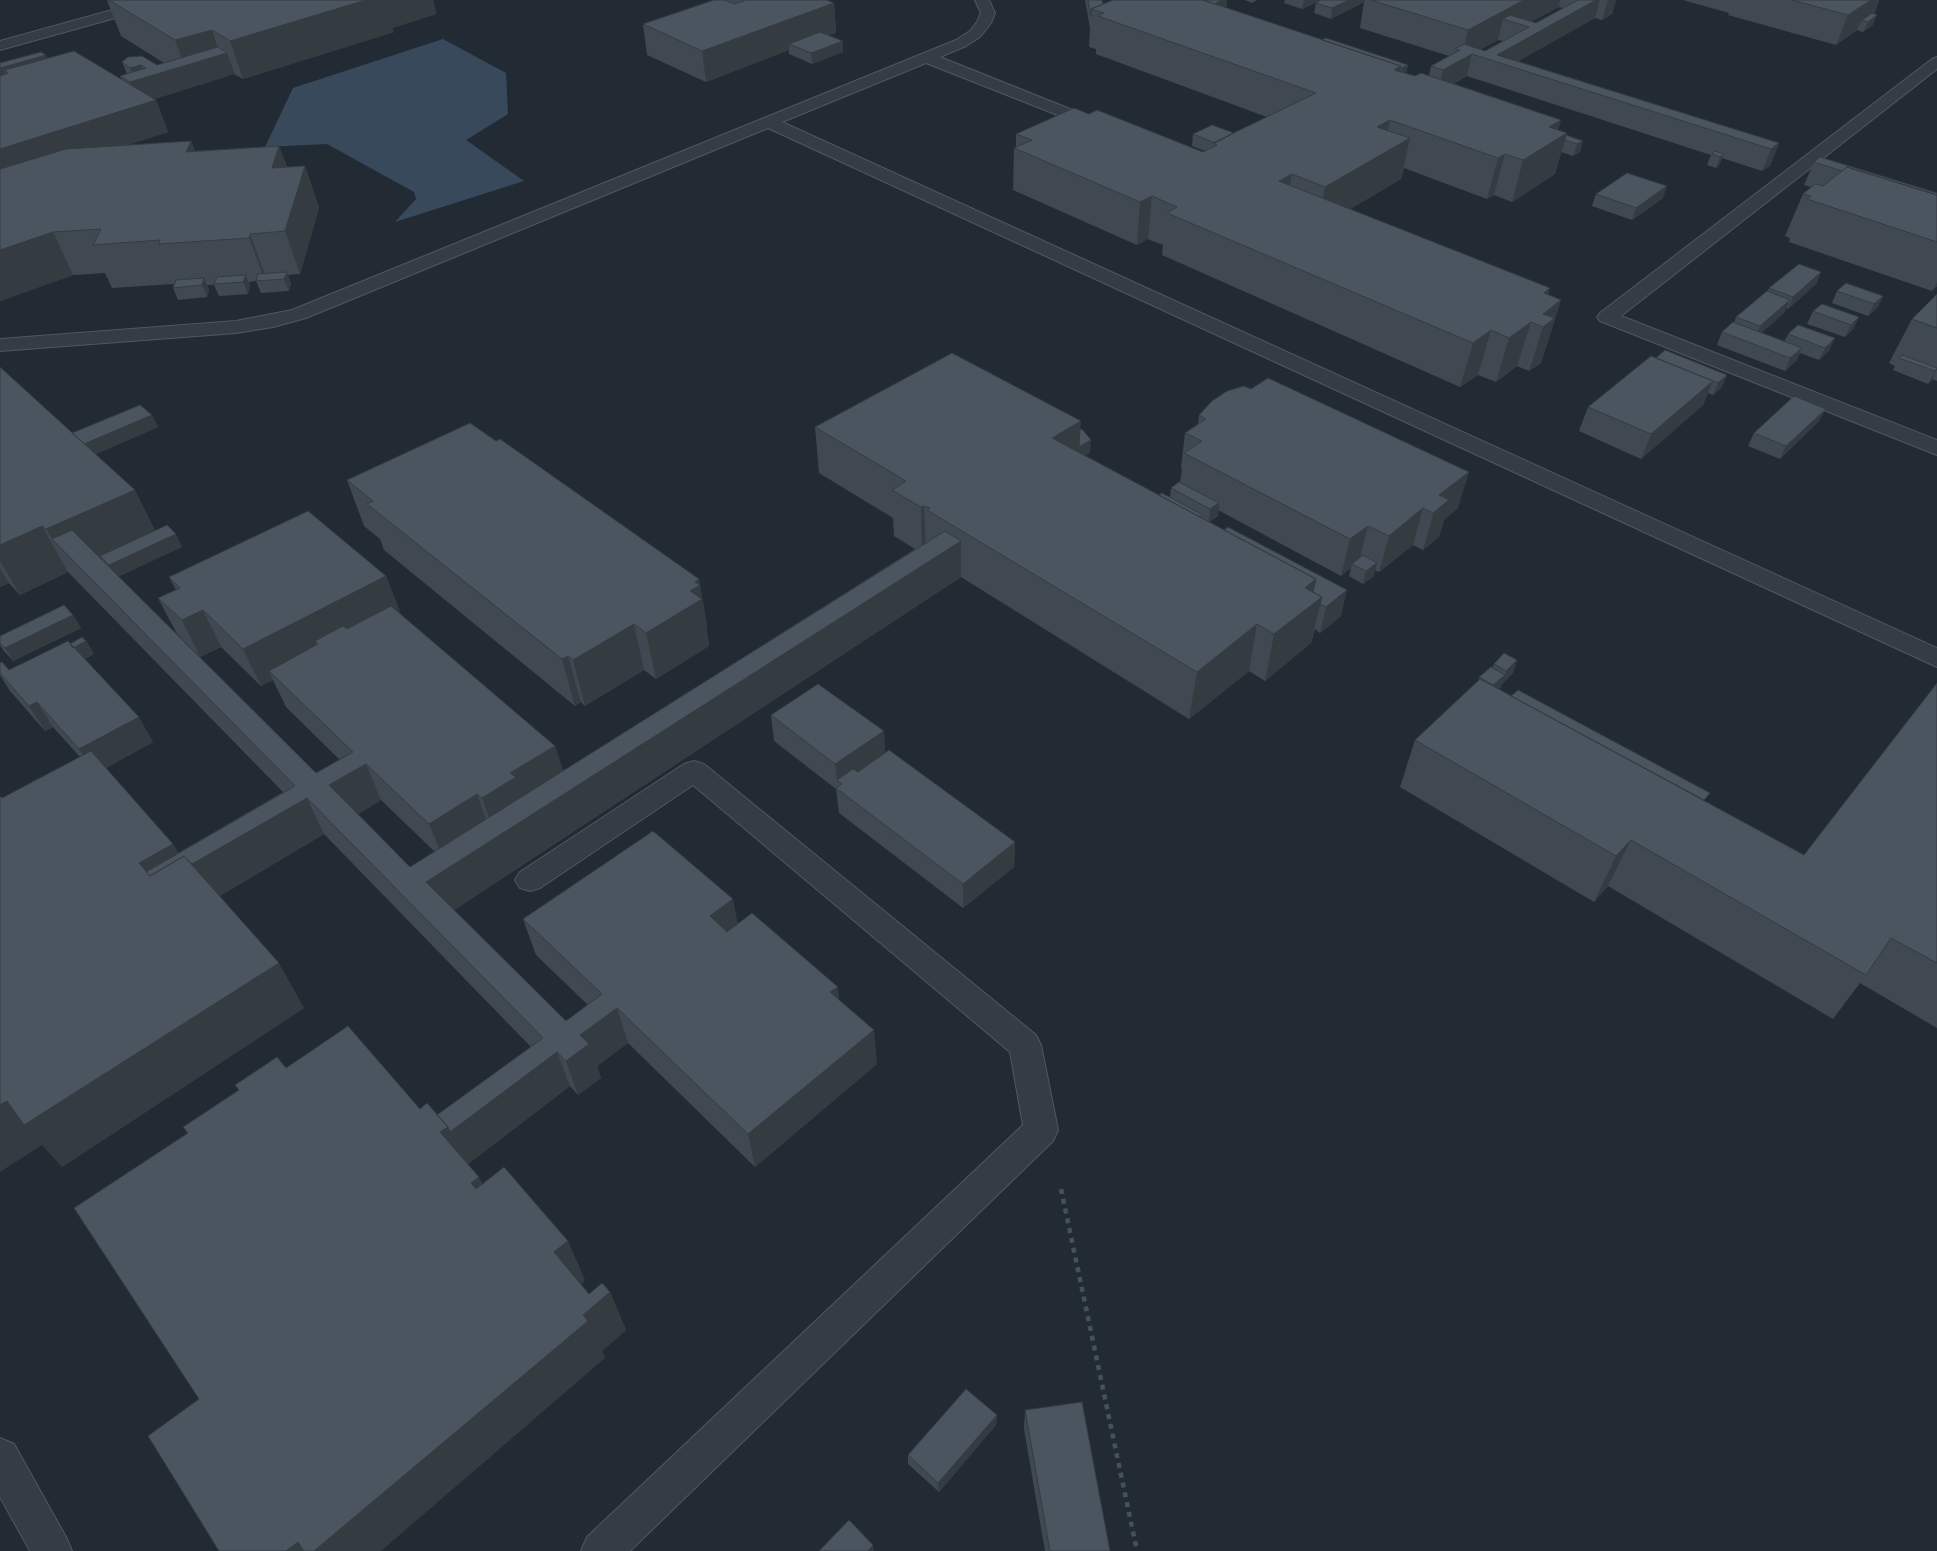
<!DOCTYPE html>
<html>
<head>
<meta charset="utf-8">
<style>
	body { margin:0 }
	canvas { display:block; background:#222a34 }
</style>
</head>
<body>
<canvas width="1937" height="1551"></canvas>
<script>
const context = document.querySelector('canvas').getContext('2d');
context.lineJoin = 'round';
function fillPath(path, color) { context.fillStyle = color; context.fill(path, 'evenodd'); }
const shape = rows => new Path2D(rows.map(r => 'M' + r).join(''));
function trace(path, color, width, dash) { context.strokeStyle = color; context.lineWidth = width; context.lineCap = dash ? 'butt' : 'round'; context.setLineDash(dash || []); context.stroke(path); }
fillPath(shape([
	[443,39,506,73,508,114,466,140,524,181,395,222,416,199,414,192,327,144,265,147,293,88]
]), '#39495c');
const lane = shape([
	[148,0,171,0,169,3,0,50,0,41,148,0],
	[975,0,989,0,995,13,991,23,980,37,966,46,940,57,1105,123,1107,126,1105,129,1093,129,926,63,782,122,1937,648,1937,667,768,128,306,318,273,327,236,333,0,351,0,339,236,321,292,310,956,40,970,31,977,22,981,13,975,0],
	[1937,57,1937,69,1621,316,1937,440,1937,455,1600,321,1597,317,1600,313,1932,59,1937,57],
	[694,761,704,764,1036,1035,1041,1045,1058,1130,1053,1141,630,1551,581,1551,587,1537,1023,1125,1010,1052,693,785,540,888,530,891,520,888,515,880,520,872,684,764,694,761],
	[0,1438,14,1444,66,1537,72,1551,30,1551,0,1497,0,1438]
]);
trace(lane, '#50575f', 2);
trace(shape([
	[1061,1189,1137,1551]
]), '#445355', 4.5, [5, 5]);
fillPath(lane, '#353c45');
fillPath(shape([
	[107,0,433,0,436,14,392,28,394,32,243,79,234,74,154,99,156,100,168,132,127,145,191,141,195,151,279,146,287,167,305,166,319,208,300,274,288,275,291,284,289,291,261,293,256,281,249,282,250,287,248,294,219,296,214,285,207,285,209,290,207,297,178,300,173,288,174,284,112,288,105,273,73,275,0,301,0,63,46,55,47,58,122,80,120,76,127,74,122,62,157,65,164,63,121,36],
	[712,0,827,0,834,3,836,33,828,35,843,52,812,64,789,54,789,50,706,82,647,55,643,24,712,1],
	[1085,0,1102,0,1103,4,1113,0,1227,0,1226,8,1322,40,1408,65,1406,73,1415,76,1429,75,1431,66,1449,56,1360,28,1364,2,1331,19,1314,13,1316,3,1321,0,1616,0,1612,14,1602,20,1595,18,1518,61,1779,143,1770,166,1762,171,1722,158,1719,165,1716,168,1707,165,1711,155,1467,76,1453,84,1558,130,1567,133,1566,135,1583,141,1580,152,1573,156,1561,152,1555,174,1512,202,1494,195,1487,199,1404,168,1401,179,1350,209,1561,300,1541,363,1529,371,1517,366,1496,382,1478,375,1460,387,1162,255,1163,245,1148,239,1137,245,1013,190,1014,148,1016,148,1016,134,1089,114,1203,152,1205,151,1192,146,1193,134,1234,133,1267,117,1096,54,1096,49,1089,47,1090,28],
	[1559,7,1563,8,1536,23,1532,21],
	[1498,40,1503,41,1485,51,1481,49],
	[1245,0,1257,0,1252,3],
	[1285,0,1321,0,1302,9,1284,3],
	[1683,0,1879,0,1874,14,1873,25,1863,32,1857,30,1836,45,1728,15,1729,13],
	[1814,162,1937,193,1937,286,1932,291,1789,242,1790,238,1785,236,1803,194,1811,187,1804,185],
	[1596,194,1663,198,1632,220,1592,206],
	[1821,272,1816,284,1788,309,1786,308,1785,312,1761,333,1784,342,1788,334,1798,325,1829,351,1819,360,1800,353,1796,361,1785,371,1717,345,1722,332,1734,323,1736,317,1768,291,1769,288],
	[1837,291,1883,296,1877,308,1868,316,1832,303],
	[1937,294,1937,381,1932,379,1928,384,1893,370,1895,366,1889,363,1912,319],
	[1813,311,1859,317,1853,329,1845,337,1807,324],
	[1656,358,1727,375,1721,388,1713,395,1708,393,1703,405,1641,459,1579,431,1588,407],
	[0,367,72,433,152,415,158,427,96,454,155,530,182,547,118,576,316,773,340,760,286,707,273,680,261,686,221,647,200,657,177,634,158,598,176,590,169,577,386,576,400,612,399,613,555,746,563,771,915,549,894,536,893,518,819,473,815,427,1080,429,1090,452,1085,456,1159,495,1170,497,1171,488,1180,482,1182,469,1181,468,1185,433,1198,424,1199,415,1458,508,1444,520,1439,537,1423,550,1413,545,1379,572,1375,570,1374,576,1363,584,1349,576,1351,568,1341,576,1218,510,1218,516,1209,522,1341,616,1320,633,1315,629,1311,643,1265,681,1249,671,1189,719,961,577,454,910,566,1021,588,1005,536,955,523,919,738,923,839,1000,877,1064,755,1167,628,1043,597,1066,601,1078,578,1095,570,1086,468,1164,482,1184,585,1280,581,1284,589,1294,610,1292,626,1330,602,1351,605,1358,199,1399,286,1068,437,1115,531,1047,324,834,220,896,304,1008,62,1167,2,798,80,757,53,727,45,731,10,691,0,675,0,663,9,670,70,644,86,641,94,654,84,659,153,742,106,768,173,844,178,853,283,792,68,572,20,595,9,583,0,587],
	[381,800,435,852,410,867,358,814],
	[1819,421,1780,459,1748,446,1754,433],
	[347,480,699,579,707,626,707,632,709,646,656,679,644,670,585,706,581,702,575,706,384,550,380,539,364,526],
	[73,615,81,628,13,661,4,651,0,645,0,636],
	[1517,660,1513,673,1502,684,1500,688,1498,689,1804,855,1937,683,1937,1028,1860,983,1833,1019,1608,886,1594,902,1400,787,1415,740,1478,682,1479,677,1492,668,1494,664],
	[771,715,884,731,885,753,1015,842,1014,867,963,908,839,813,836,789,774,741],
	[1025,1410,1110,1551,1045,1551,1024,1429],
	[997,1415,996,1425,939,1492,908,1464,908,1455]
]), '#404952');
fillPath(shape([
	[366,0,433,0,436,14,392,28,394,32,243,79,230,41],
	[1223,0,1227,0,1226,8,1211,5],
	[1304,0,1321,0,1302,9],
	[1349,0,1365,0,1364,2,1331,19,1332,8],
	[1524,0,1560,0,1559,7,1525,25,1503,19,1498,40,1461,60,1468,30],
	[1596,0,1600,0,1595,18,1510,66,1497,55],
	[1608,0,1616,0,1612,14,1602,20],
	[1871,0,1879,0,1871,19,1877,15,1873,25,1863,32,1868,22,1862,20,1857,30,1836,45,1848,15],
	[834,3,836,33,797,47,789,44,789,50,706,82,702,51],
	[212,30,220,55,227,53,235,74,139,104,130,82,135,81,130,68,141,65,146,77,185,66,175,40],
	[843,41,843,52,812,64,811,53],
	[1472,54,1467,76,1439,91,1443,70],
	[46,55,51,66,8,73,5,70,9,78,3,80,0,74,0,68],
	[1408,65,1405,76,1399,79,1401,68],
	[1401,66,1394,100,1394,70],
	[156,100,168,132,24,179,0,170,0,149],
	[1390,120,1383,154,1410,138,1401,179,1317,229,1325,187,1377,127],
	[1561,120,1555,140,1567,133,1555,174,1512,202,1523,160,1549,127],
	[191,141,207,182,186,152],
	[1583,141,1580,152,1573,156,1577,144],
	[1779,143,1770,166,1762,171,1771,149],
	[279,146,294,187,272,168],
	[1505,154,1494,195,1487,199,1498,158],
	[1724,154,1719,165,1716,168,1720,157],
	[305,166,319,208,300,274,285,231],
	[1292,174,1285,216,1279,181],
	[1667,186,1663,198,1632,220,1636,208],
	[1152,196,1148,239,1137,245,1140,202],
	[53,232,73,275,0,301,0,250],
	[250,234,266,277,265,281,249,238],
	[287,272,291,284,289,291,284,279],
	[1821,272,1816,284,1788,309,1793,297],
	[246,275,250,287,248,294,243,282],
	[204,278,209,290,207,297,202,285],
	[1937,282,1937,286,1932,291],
	[1550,288,1539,325,1544,293],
	[1883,296,1877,308,1868,316,1874,304],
	[1561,300,1541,363,1529,371,1543,327,1543,314],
	[1790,300,1785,312,1755,339,1760,326],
	[1859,317,1853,329,1845,337,1851,325],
	[1531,322,1517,366,1496,382,1509,338],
	[1491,330,1478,375,1460,387,1473,343],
	[1835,338,1829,351,1819,360,1825,348],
	[1802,348,1796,361,1785,371,1790,358],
	[1937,369,1931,381,1928,384,1935,371],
	[1727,375,1721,388,1713,395,1718,383],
	[1713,381,1703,405,1641,459,1651,434],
	[1826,409,1819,421,1780,459,1786,446],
	[152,415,158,427,78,462,71,449],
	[1081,421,1079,447,1091,440,1090,452,1078,460,1052,438],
	[1469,472,1458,508,1444,520,1439,537,1423,550,1439,495],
	[135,490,158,536,100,556,103,561,52,539,46,529],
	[1219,503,1218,516,1209,522,1210,509],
	[924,506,926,552,922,553,921,507],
	[1423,508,1413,545,1379,572,1389,536],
	[42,526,68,572,20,595,0,561,0,545],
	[1368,526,1359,562,1352,564,1351,568,1341,576,1350,539],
	[176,534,182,547,116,578,109,565],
	[961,541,961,577,441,918,426,882],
	[1377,563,1374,576,1363,584,1366,571],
	[0,568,9,583,0,587],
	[386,576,400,612,322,654,318,644,315,641,321,654,269,671,273,680,261,686,243,649],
	[699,579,707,626,707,632,709,646,656,679,646,633,690,591,695,582],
	[1316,579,1322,597,1311,643,1265,681,1274,634,1305,588],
	[1347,590,1341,616,1320,633,1326,607],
	[203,610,221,647,200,657,182,620],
	[73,615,81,628,13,661,5,648],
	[634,624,644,670,585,706,573,660],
	[1257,624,1249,671,1189,719,1197,672],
	[86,641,94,654,72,665,64,652],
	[568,656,581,702,575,706,562,659],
	[1517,660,1513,673,1502,684,1500,688,1489,698,1493,685,1505,675,1506,671],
	[37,702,53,727,45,731,29,706],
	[139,717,153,742,95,774,79,749],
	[884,731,885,757,842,784,837,780,835,764],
	[555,746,566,782,495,835,482,798,510,773],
	[366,764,381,800,346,822,329,785],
	[477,794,490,831,444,860,429,824],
	[307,798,324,834,178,921,139,863,173,844,187,867],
	[1631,840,1608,886,1594,902,1616,856],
	[1015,842,1014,867,963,908,963,884],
	[733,899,740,935,717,952,710,916],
	[279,963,304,1008,62,1167,42,1145,0,1172,0,1105,7,1101],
	[838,987,841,1022,830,992],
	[617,1008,628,1043,597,1066,601,1078,578,1095,566,1061,580,1035],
	[874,1030,877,1064,755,1167,748,1134],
	[557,1052,570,1086,466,1165,440,1132],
	[479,1177,499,1218,471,1183],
	[568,1241,585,1280,572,1291,554,1252],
	[610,1292,626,1330,602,1351,605,1358,381,1551,314,1551],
	[997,1415,996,1425,939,1492,938,1483],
	[298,1542,308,1551,286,1551],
	[873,1545,874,1551,868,1551]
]), '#343c42');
const building = shape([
	[109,0,366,0,230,41,212,30,175,40,109,0],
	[714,0,724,0,734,4,746,0,827,0,834,3,702,51,643,24,714,0],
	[1088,0,1102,0,1103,4,1091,9,1091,17,1088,0],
	[1113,0,1203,0,1401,66,1394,70,1415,76,1421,73,1561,120,1549,127,1567,133,1523,160,1505,154,1498,158,1390,120,1377,127,1410,138,1325,187,1292,174,1279,181,1550,288,1544,293,1561,300,1543,314,1555,318,1543,327,1531,322,1509,338,1491,330,1473,343,1167,213,1177,207,1152,196,1140,202,1014,148,1032,140,1016,134,1074,108,1089,114,1097,110,1203,152,1217,145,1213,143,1316,93,1098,16,1104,13,1091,9,1113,0],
	[1203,0,1222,0,1214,4,1203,0],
	[1321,0,1349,0,1332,8,1316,3,1321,0],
	[1371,0,1524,0,1468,30,1371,0],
	[1578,0,1596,0,1497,55,1779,143,1771,149,1472,54,1443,70,1431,66,1460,50,1455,49,1464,44,1485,51,1529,27,1503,19,1510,15,1536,23,1578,0],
	[1792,0,1871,0,1848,15,1792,0],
	[1872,13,1877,15,1868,22,1862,20,1872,13],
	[820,32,843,41,811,53,789,44,820,32],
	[1326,38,1408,65,1401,68,1400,68,1401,66,1322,40,1326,38],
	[218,47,227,53,130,82,120,76,146,68,141,65,130,68,122,62,128,57,142,56,157,65,218,47],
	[74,51,156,100,0,149,0,76,8,73,5,70,74,51],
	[41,52,46,55,0,68,0,63,41,52],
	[1212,125,1234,133,1215,143,1193,134,1212,125],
	[1566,135,1583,141,1577,144,1565,140,1566,135],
	[191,141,186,152,279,146,272,168,305,166,285,231,250,234,249,238,159,244,160,240,93,245,101,229,53,232,0,250,0,169,66,149,191,141],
	[1715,151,1724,154,1720,157,1712,154,1715,151],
	[1820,157,1937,193,1937,195,1847,167,1842,171,1814,162,1820,157],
	[1847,167,1937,195,1937,242,1807,199,1811,196,1803,194,1815,184,1823,186,1847,167],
	[1627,173,1667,186,1636,208,1596,194,1627,173],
	[1799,264,1821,272,1793,297,1769,288,1799,264],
	[287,272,284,279,256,281,258,274,287,272],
	[246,275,243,282,214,284,217,277,246,275],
	[204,278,202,285,173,288,176,280,204,278],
	[1846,283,1883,296,1874,304,1837,291,1846,283],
	[1767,291,1790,300,1760,326,1736,317,1767,291],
	[1937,294,1937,328,1912,319,1937,294],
	[1822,304,1859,317,1851,325,1813,311,1822,304],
	[1733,322,1802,348,1790,358,1722,332,1733,322],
	[1798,325,1835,338,1825,348,1788,334,1798,325],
	[1665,350,1727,375,1718,383,1656,358,1665,350],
	[952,353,1081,421,1052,438,1316,579,1305,588,1322,597,1274,634,1257,624,1197,672,927,510,930,508,924,506,921,507,892,490,906,481,815,427,952,353],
	[1902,355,1937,368,1937,369,1935,371,1899,358,1902,355],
	[1651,356,1713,381,1651,434,1588,407,1651,356],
	[0,367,135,490,46,529,42,526,0,545,0,367],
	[1268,378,1469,472,1439,495,1449,500,1433,513,1423,508,1389,536,1368,526,1350,539,1184,453,1202,441,1185,433,1206,419,1199,415,1212,401,1227,391,1244,386,1251,389,1268,378],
	[1794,396,1826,409,1786,446,1754,433,1794,396],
	[140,405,152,415,84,444,72,433,140,405],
	[470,423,496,441,500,439,699,579,695,582,700,585,690,591,702,599,646,633,634,624,573,660,568,656,562,659,367,504,373,501,347,480,470,423],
	[1080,429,1083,430,1091,440,1079,447,1080,429],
	[1179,482,1219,503,1210,509,1171,488,1179,482],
	[1162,493,1203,515,1200,517,1159,495,1162,493],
	[308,511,386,576,243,649,203,610,182,620,158,598,180,588,169,577,308,511],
	[167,525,176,534,109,565,100,556,167,525],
	[1228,527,1347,590,1326,607,1320,604,1322,597,1313,592,1316,579,1224,530,1228,527],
	[72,530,316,773,353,752,269,671,318,644,315,641,343,626,347,629,391,606,555,746,510,773,516,777,482,798,477,794,429,824,366,764,329,785,410,867,945,531,961,541,426,882,566,1021,602,994,523,919,653,831,733,899,710,916,727,932,752,913,838,987,830,992,874,1030,748,1134,617,1008,580,1035,589,1044,566,1061,557,1052,450,1132,448,1127,437,1115,543,1038,307,798,192,864,184,856,150,876,146,872,295,786,52,539,72,530],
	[1363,555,1377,563,1366,571,1352,564,1363,555],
	[64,605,73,615,5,648,0,643,0,636,64,605],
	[82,637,86,641,73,648,70,644,82,637],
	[68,641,139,717,79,749,37,702,29,706,0,673,0,663,2,662,9,670,68,641],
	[1504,653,1517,660,1506,671,1494,664,1504,653],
	[1491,667,1505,675,1493,685,1479,677,1491,667],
	[1480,679,1804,855,1937,683,1937,963,1891,938,1866,975,1631,840,1616,856,1415,740,1480,679],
	[818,684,884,731,835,764,771,715,818,684],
	[1518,690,1710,793,1704,800,1511,696,1518,690],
	[889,750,1015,842,963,884,836,788,842,784,837,780,853,769,858,772,889,750],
	[91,751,173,844,139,863,150,876,184,856,279,963,24,1125,7,1101,0,1105,0,796,2,798,91,751],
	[348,1026,420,1109,427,1103,448,1127,440,1132,479,1177,471,1183,476,1189,504,1167,568,1241,554,1252,589,1294,602,1283,610,1292,583,1315,588,1321,314,1551,304,1551,298,1542,286,1551,219,1551,148,1436,199,1399,74,1208,188,1133,183,1127,239,1090,235,1085,277,1057,286,1068,348,1026],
	[966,1389,997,1415,938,1483,908,1455,966,1389],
	[1082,1402,1110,1551,1050,1551,1025,1410,1082,1402],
	[849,1520,873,1545,868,1551,819,1551,849,1520]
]);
fillPath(building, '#4b555f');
trace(building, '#343c42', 1);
</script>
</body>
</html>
